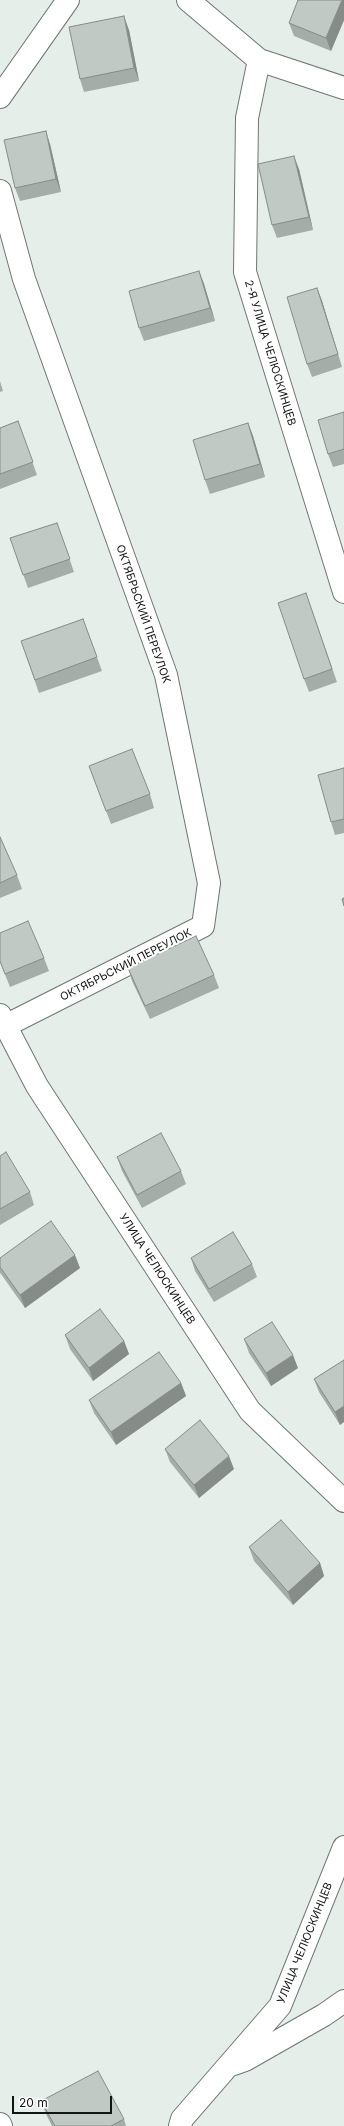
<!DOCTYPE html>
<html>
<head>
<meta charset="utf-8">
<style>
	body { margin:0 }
	#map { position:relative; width:344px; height:2126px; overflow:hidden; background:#e5eee8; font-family:Inter,sans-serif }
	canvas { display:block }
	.scale { position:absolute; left:12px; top:2096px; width:100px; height:18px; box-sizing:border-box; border:2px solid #121513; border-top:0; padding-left:5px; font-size:12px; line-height:14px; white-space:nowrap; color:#121513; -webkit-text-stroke:3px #fff; paint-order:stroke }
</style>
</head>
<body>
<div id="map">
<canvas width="344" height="2126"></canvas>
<div class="scale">20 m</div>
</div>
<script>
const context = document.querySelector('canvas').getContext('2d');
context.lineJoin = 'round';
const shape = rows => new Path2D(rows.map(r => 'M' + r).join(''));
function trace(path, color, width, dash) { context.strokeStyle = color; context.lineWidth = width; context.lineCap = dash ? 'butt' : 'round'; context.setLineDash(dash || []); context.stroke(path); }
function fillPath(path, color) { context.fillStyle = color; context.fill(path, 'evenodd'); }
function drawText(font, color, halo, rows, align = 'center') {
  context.font = font + ' Inter,sans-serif'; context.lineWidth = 4; context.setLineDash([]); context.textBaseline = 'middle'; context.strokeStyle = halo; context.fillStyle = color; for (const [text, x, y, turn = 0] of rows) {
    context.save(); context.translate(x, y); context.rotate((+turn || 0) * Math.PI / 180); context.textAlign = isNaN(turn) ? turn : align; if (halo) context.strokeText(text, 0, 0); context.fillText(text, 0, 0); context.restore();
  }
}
const minor = shape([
	[188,0,259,60,344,88],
	[259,60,247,118,245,272,344,592],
	[0,97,68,0],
	[0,191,24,279,166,675,209,883,203,926,5,1026],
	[0,1015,37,1086,250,1411,344,1501],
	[234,2064,245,2060,324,2015,344,2001],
	[0,2124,1,2126],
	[180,2126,182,2119,280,2006,344,1847]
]);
trace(minor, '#6f7772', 24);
trace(minor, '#fff', 22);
fillPath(shape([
	[344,0,344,20,331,51,294,36,289,23],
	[129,30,139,81,84,92,80,79],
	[50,144,61,192,20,201,15,188],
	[299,169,313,230,277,238,272,225],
	[199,271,204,284,215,321,144,341,139,328],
	[317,288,322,301,342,367,312,377,307,364],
	[0,381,3,391,0,392],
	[344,412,344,464,333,467,328,454],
	[18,421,37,475,0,489,0,428],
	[248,423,253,436,265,477,210,494,205,480],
	[57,523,74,572,28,588,10,538],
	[306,593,337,682,309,692,304,679],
	[83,619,102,671,39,693,21,641],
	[89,766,150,794,154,808,111,824],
	[344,768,344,833,335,835,331,822],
	[0,837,17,875,22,889,0,898],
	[0,933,44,958,49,971,10,987,0,962],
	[128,968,214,975,219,988,150,1019,132,981],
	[0,1156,30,1192,34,1205,0,1225],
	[117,1157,181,1171,186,1184,142,1208,122,1171],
	[0,1258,80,1268,25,1308,1,1274,0,1273],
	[191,1258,252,1264,257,1277,214,1302,195,1271],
	[65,1335,124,1341,129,1354,93,1381,70,1349],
	[244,1339,298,1368,271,1386,249,1353],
	[344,1360,340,1425,319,1392,314,1379],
	[181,1383,186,1396,116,1445,94,1413,89,1400],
	[165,1449,234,1469,199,1498,170,1462],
	[249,1547,320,1563,324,1576,293,1605,254,1561],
	[41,2101,124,2119,126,2126,52,2126,46,2114]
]), '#a5ada8');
fillPath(shape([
	[342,0,344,0,344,20,331,51,326,38],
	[124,16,129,30,139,81,134,68],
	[46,131,50,144,61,192,56,179],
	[294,156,299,169,313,230,309,217],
	[199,271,204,284,215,321,210,308],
	[317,288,322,301,342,367,338,354],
	[248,423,253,436,265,477,260,464],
	[75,1255,80,1268,25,1308,20,1295],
	[124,1341,129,1354,93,1381,89,1368],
	[293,1355,298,1368,271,1386,266,1373],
	[181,1383,186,1396,116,1445,111,1432],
	[344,1406,344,1422,340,1425,335,1412],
	[229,1456,234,1469,199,1498,194,1485],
	[320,1563,324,1576,293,1605,288,1592]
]), '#868d88');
const building = shape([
	[298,0,342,0,326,38,289,23,298,0],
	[124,16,134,68,80,79,69,27,124,16],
	[46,131,56,179,15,188,4,140,46,131],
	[294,156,309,217,272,225,258,164,294,156],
	[199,271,210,308,139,328,129,291,199,271],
	[317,288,338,354,307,364,287,297,317,288],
	[344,412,344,449,328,454,318,420,344,412],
	[18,421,33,462,0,474,0,428,18,421],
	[248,423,260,464,205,480,193,440,248,423],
	[57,523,70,559,23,575,10,538,57,523],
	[306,593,332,669,304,679,278,603,306,593],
	[83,619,97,657,35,680,21,641,83,619],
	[132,749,150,794,106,811,89,766,132,749],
	[344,768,344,819,331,822,318,775,344,768],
	[0,837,17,875,0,883,0,837],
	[344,898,344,906,342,899,344,898],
	[28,921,44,958,5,974,0,961,0,933,28,921],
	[196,936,214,975,145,1006,128,968,196,936],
	[161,1133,181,1171,137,1195,117,1157,161,1133],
	[6,1152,30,1192,0,1209,0,1156,6,1152],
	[51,1221,75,1255,20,1295,0,1267,0,1258,51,1221],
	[233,1232,252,1264,209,1289,191,1258,233,1232],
	[100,1309,124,1341,89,1368,65,1335,100,1309],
	[272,1322,293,1355,266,1373,244,1339,272,1322],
	[159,1352,181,1383,111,1432,89,1400,159,1352],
	[344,1360,344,1406,335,1412,314,1379,344,1360],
	[200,1420,229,1456,194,1485,165,1449,200,1420],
	[281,1520,320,1563,288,1592,249,1547,281,1520],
	[98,2071,124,2119,111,2126,55,2126,41,2101,98,2071]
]);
fillPath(building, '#c0c9c3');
trace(building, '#868d88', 1);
drawText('11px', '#121513', '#fff', [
	["2-Я УЛИЦА ЧЕЛЮСКИНЦЕВ",270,353,73],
	["ОКТЯБРЬСКИЙ ПЕРЕУЛОК",143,614,71],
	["ОКТЯБРЬСКИЙ ПЕРЕУЛОК",126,965,-27],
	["УЛИЦА ЧЕЛЮСКИНЦЕВ",157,1269,57],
	["УЛИЦА ЧЕЛЮСКИНЦЕВ",305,1943,-68]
]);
</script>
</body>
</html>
